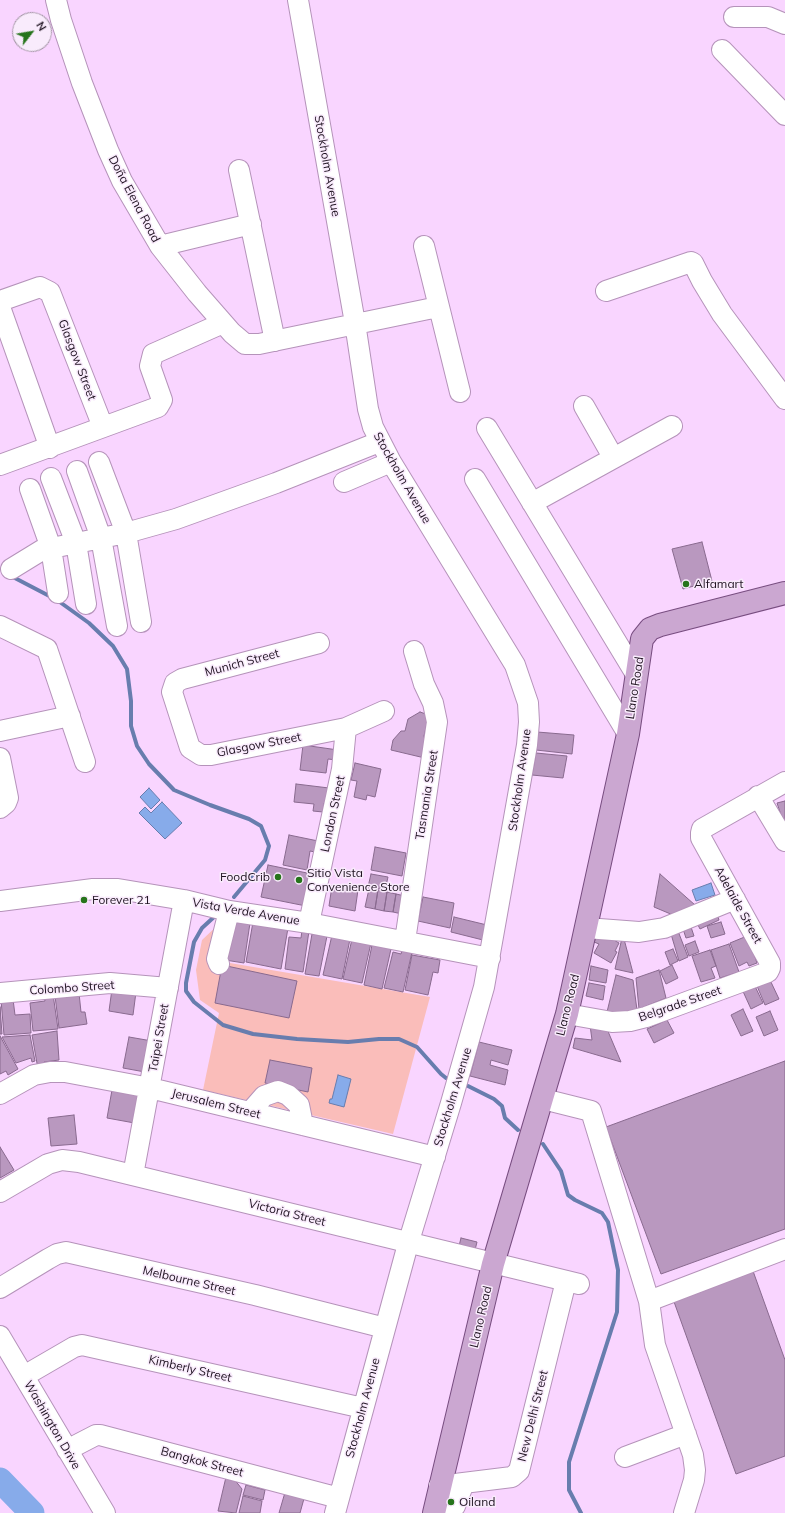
<!DOCTYPE html>
<html>
<head>
<meta charset="utf-8">
<style>
	body { margin:0 }
	#map { position:relative; width:785px; height:1513px; overflow:hidden; background:#f9d5ff; font-family:Mulish,sans-serif }
	canvas { display:block }
	.north { position:absolute; left:12px; top:12px; width:40px; height:40px; box-sizing:border-box; background:#f9ebfc; border:1px solid #a295a4; border-radius:50%; rotate:59deg; font-size:11px; font-weight:700; line-height:16px; text-align:center; color:#1f1321 }
	.north::after { content:''; display:block; margin:auto; width:14px; height:18px; background:#26741b; clip-path:polygon(50% 0,100% 100%,50% 72%,0 100%) }
</style>
</head>
<body>
<div id="map">
<canvas width="785" height="1513"></canvas>
<div class="north">N</div>
</div>
<script>
const context = document.querySelector('canvas').getContext('2d');
context.lineJoin = 'round';
function fillPath(path, color) { context.fillStyle = color; context.fill(path, 'evenodd'); }
const shape = rows => new Path2D(rows.map(r => 'M' + r).join(''));
function trace(path, color, width, dash) { context.strokeStyle = color; context.lineWidth = width; context.lineCap = dash ? 'butt' : 'round'; context.setLineDash(dash || []); context.stroke(path); }
function drawText(font, color, halo, rows, align = 'center') {
  context.font = font + ' Mulish,sans-serif'; context.lineWidth = 3; context.setLineDash([]); context.textBaseline = 'middle'; context.strokeStyle = halo; context.fillStyle = color; for (const [text, x, y, turn = 0] of rows) {
    context.save(); context.translate(x, y); context.rotate((+turn || 0) * Math.PI / 180); context.textAlign = isNaN(turn) ? turn : align; if (halo) context.strokeText(text, 0, 0); context.fillText(text, 0, 0); context.restore();
  }
}
fillPath(shape([
	[222,921,224,962,430,997,393,1134,203,1090,219,1013,200,1000,196,970,202,940]
]), '#fabdba');
const water = shape([
	[149,788,160,800,151,809,140,797,149,788],
	[162,802,182,823,165,839,139,813,145,807,151,813,162,802],
	[711,883,715,895,696,901,692,890,711,883],
	[338,1075,351,1079,344,1107,329,1103,330,1099,332,1099,338,1075]
]);
fillPath(water, '#87abea');
trace(water, '#687dae', 1);
trace(shape([
	[11,576,57,600,89,623,113,646,127,669,131,701,131,726,137,746,149,764,174,790,210,805,249,819,261,826,269,846,265,860,234,897],
	[214,917,202,928,194,942,186,983,186,991,194,1002,223,1025,253,1034,297,1039,348,1042,379,1039,399,1039,417,1047,441,1074,446,1078],
	[468,1086,494,1099,502,1106,505,1118,518,1130],
	[543,1144,561,1171,568,1195,575,1200,602,1213,608,1222,618,1270,617,1312,569,1462,569,1490,581,1513]
]), '#687dae', 4);
trace(shape([
	[0,1480,32,1513]
]), '#87abea', 25);
const building = shape([
	[702,542,712,581,683,589,672,549,702,542],
	[420,712,429,715,424,736,429,759,391,750,393,740,401,731,405,731,408,719,420,712],
	[537,732,574,735,572,754,536,750,537,732],
	[303,745,338,750,337,760,328,759,326,773,300,770,303,745],
	[536,753,567,756,563,778,532,775,536,753],
	[355,763,381,769,375,797,367,795,366,800,354,797,357,781,351,780,355,763],
	[296,784,329,788,327,803,324,803,323,812,313,811,314,804,294,802,296,784],
	[785,801,785,821,783,821,777,803,785,801],
	[289,835,323,842,320,853,310,851,307,870,283,865,289,835],
	[375,847,406,853,402,876,371,870,375,847],
	[268,865,312,874,306,906,261,897,268,865],
	[371,874,388,877,385,890,368,887,371,874],
	[660,874,695,905,673,915,654,907,660,874],
	[332,886,358,890,355,911,329,906,332,886],
	[369,889,378,890,375,909,365,907,369,889],
	[378,890,387,892,384,911,375,909,378,890],
	[387,892,396,894,393,912,384,911,387,892],
	[396,894,405,896,402,914,393,912,396,894],
	[423,897,454,903,450,928,418,921,423,897],
	[717,914,719,920,700,929,697,923,717,914],
	[454,917,487,925,483,940,451,932,454,917],
	[231,920,250,923,244,963,225,960,231,920],
	[253,922,288,928,281,969,246,962,253,922],
	[721,922,725,934,711,938,707,926,721,922],
	[691,927,694,936,686,938,683,929,691,927],
	[302,930,309,931,303,972,285,969,289,937,301,938,302,930],
	[678,931,688,957,679,961,671,934,678,931],
	[600,932,619,943,615,951,617,952,611,963,594,953,599,944,594,942,600,932],
	[312,934,327,936,319,976,305,974,312,934],
	[332,935,350,939,342,979,323,975,332,935],
	[747,936,759,956,755,957,757,963,749,966,747,962,739,966,730,943,747,936],
	[622,938,624,939,633,973,615,969,622,938],
	[352,939,371,943,362,983,343,979,352,939],
	[695,941,699,952,689,956,685,945,695,941],
	[729,944,739,972,720,978,711,950,729,944],
	[372,945,391,949,382,989,364,985,372,945],
	[673,949,678,961,670,965,665,952,673,949],
	[402,950,412,952,403,992,384,988,393,952,401,954,402,950],
	[710,950,716,966,711,968,715,978,701,982,692,956,710,950],
	[412,955,440,960,438,973,433,972,428,995,405,990,412,955],
	[222,965,297,981,289,1018,215,1003,222,965],
	[672,965,678,978,666,984,660,971,672,965],
	[591,966,608,970,606,983,589,980,591,966],
	[659,970,666,998,639,1009,636,978,659,970],
	[616,975,633,980,637,1010,620,1013,607,1012,616,975],
	[770,980,779,999,765,1005,757,986,770,980],
	[753,982,763,1003,751,1009,741,987,753,982],
	[589,983,605,986,603,1000,586,996,589,983],
	[112,989,136,992,133,1015,109,1011,112,989],
	[79,993,81,1012,85,1012,87,1024,59,1028,55,996,79,993],
	[53,994,58,1029,33,1031,30,1003,45,1001,44,995,53,994],
	[13,999,15,1015,30,1014,31,1033,4,1035,1,1000,13,999],
	[0,1007,2,1034,0,1034,0,1007],
	[743,1009,753,1031,741,1036,731,1015,743,1009],
	[770,1011,778,1030,764,1036,756,1017,770,1011],
	[667,1020,674,1033,654,1043,647,1029,667,1020],
	[590,1025,607,1029,621,1062,573,1048,575,1038,592,1040,590,1025],
	[57,1031,59,1060,44,1062,45,1068,38,1069,32,1035,57,1031],
	[30,1035,35,1061,32,1062,31,1058,16,1063,2,1037,30,1035],
	[0,1036,18,1069,8,1075,6,1071,0,1074,0,1036],
	[129,1037,152,1041,145,1072,123,1068,129,1037],
	[479,1042,512,1050,508,1065,491,1060,490,1065,508,1070,505,1085,470,1076,479,1042],
	[270,1060,312,1068,308,1092,265,1083,270,1060],
	[785,1061,785,1229,661,1274,606,1127,785,1061],
	[112,1090,145,1096,140,1124,107,1118,112,1090],
	[74,1115,77,1144,51,1146,48,1118,74,1115],
	[0,1147,14,1170,0,1178,0,1147],
	[461,1238,477,1242,475,1250,459,1246,461,1238],
	[753,1271,785,1360,785,1456,736,1474,673,1299,753,1271],
	[226,1477,234,1479,242,1489,236,1513,218,1511,226,1477],
	[246,1485,265,1490,263,1500,243,1495,246,1485],
	[286,1489,305,1495,300,1513,279,1513,286,1489],
	[243,1496,262,1501,260,1513,239,1513,243,1496]
]);
fillPath(building, '#b998bf');
trace(building, '#896a8f', 1);
const minor = shape([
	[56,0,61,20,82,83,108,150,122,181,160,246,197,293,232,333,245,344,259,344,438,307],
	[298,0,355,323,368,409,373,427,391,462,515,665,528,703,529,722,527,745,484,987,451,1103,408,1244,335,1513],
	[734,17,768,17,785,24],
	[722,50,785,115],
	[239,170,275,341],
	[160,246,251,224],
	[424,246,460,392],
	[606,291,691,262,693,263,702,281,722,314,785,399],
	[0,301,40,287,50,292,103,427],
	[0,307,50,448],
	[584,406,613,457],
	[487,428,637,676],
	[99,462,126,533,141,622],
	[0,465,158,407,162,400,150,366,153,354,223,323],
	[77,471,101,538,117,626],
	[51,478,76,543,86,604],
	[475,479,628,734],
	[344,482,391,462],
	[30,489,51,548,58,593],
	[532,503,672,426],
	[11,569,42,550,126,533,176,519,276,483,379,442],
	[0,626,47,649,85,762],
	[319,643,182,679,175,683,172,692,190,748,201,755,211,755,346,728,384,711],
	[0,731,70,716],
	[0,758,8,798,6,803,0,808],
	[758,796,785,841],
	[0,901,93,889,118,889,184,900,229,911,309,923,490,958],
	[309,923,342,769,346,728],
	[586,928,639,932,664,928,735,899],
	[405,941,437,722,433,703,424,684,414,651],
	[219,964,217,959,229,911],
	[0,993,110,983,168,988],
	[567,1014,612,1022,630,1021,646,1017,768,972,770,968,770,963,701,838,701,833,702,829,785,782],
	[0,1094,34,1075,50,1072,65,1072,150,1088,435,1157],
	[543,1099,591,1111,649,1301,655,1345,693,1455,695,1470,694,1480,684,1513],
	[250,1112,264,1096,278,1091,288,1095,299,1105,303,1125],
	[133,1175,184,900],
	[0,1192,48,1164,62,1160,79,1162,579,1284],
	[0,1288,48,1259,57,1254,66,1252,255,1295,385,1328],
	[649,1301,785,1249],
	[0,1336,105,1513],
	[24,1376,74,1347,82,1345,363,1408],
	[67,1450,96,1435,100,1435,339,1498],
	[625,1457,686,1434],
	[439,1486,512,1477,519,1471,566,1281],
	[449,1513,455,1506,464,1483]
]);
const major = shape([
	[434,1513,493,1264,567,1014,628,734,642,639,650,629,660,625,785,593]
]);
trace(minor, '#b593ba', 22);
trace(major, '#784d80', 24);
trace(minor, '#fff', 20);
trace(major, '#cba7d1', 22);
for (const [x, y, r, color] of [
	[686,584,4,"#26741b"],
	[278,877,4,"#26741b"],
	[299,880,4,"#26741b"],
	[84,900,4,"#26741b"],
	[451,1502,4,"#26741b"]
]) { const dot = new Path2D(); dot.arc(x, y, r, 0, 2 * Math.PI); context.fillStyle = color; context.fill(dot); trace(dot, '#f9ebfc', 1.5); }
drawText('12px', '#1f1321', '#f9ebfc', [
	["Stockholm Avenue",327,166,80],
	["Doña Elena Road",134,199,62],
	["Glasgow Street",77,360,69],
	["Stockholm Avenue",402,478,60],
	["Munich Street",242,663,-15],
	["Llano Road",635,688,-81],
	["Glasgow Street",259,745,-11],
	["Stockholm Avenue",520,780,-82],
	["Tasmania Street",427,795,-81],
	["London Street",333,814,-78],
	["Adelaide Street",738,905,61],
	["Vista Verde Avenue",246,912,10],
	["Colombo Street",72,988,-4],
	["Belgrade Street",680,1004,-19],
	["Llano Road",568,1005,-76],
	["Taipei Street",159,1038,-80],
	["Stockholm Avenue",453,1097,-73],
	["Jerusalem Street",216,1104,14],
	["Victoria Street",287,1213,14],
	["Melbourne Street",189,1281,13],
	["Llano Road",481,1317,-77],
	["Kimberly Street",190,1369,13],
	["Stockholm Avenue",363,1408,-75],
	["New Delhi Street",533,1416,-76],
	["Washington Drive",52,1425,60],
	["Bangkok Street",202,1462,15]
]);
drawText('12px', '#1f1321', '#f9ebfc', [
	["Alfamart",694,584],
	["Sitio Vista",307,873],
	["Convenience Store",307,887],
	["FoodCrib",270,877,"right"],
	["Forever 21",92,900],
	["Oiland",459,1502]
], 'left');
</script>
</body>
</html>
